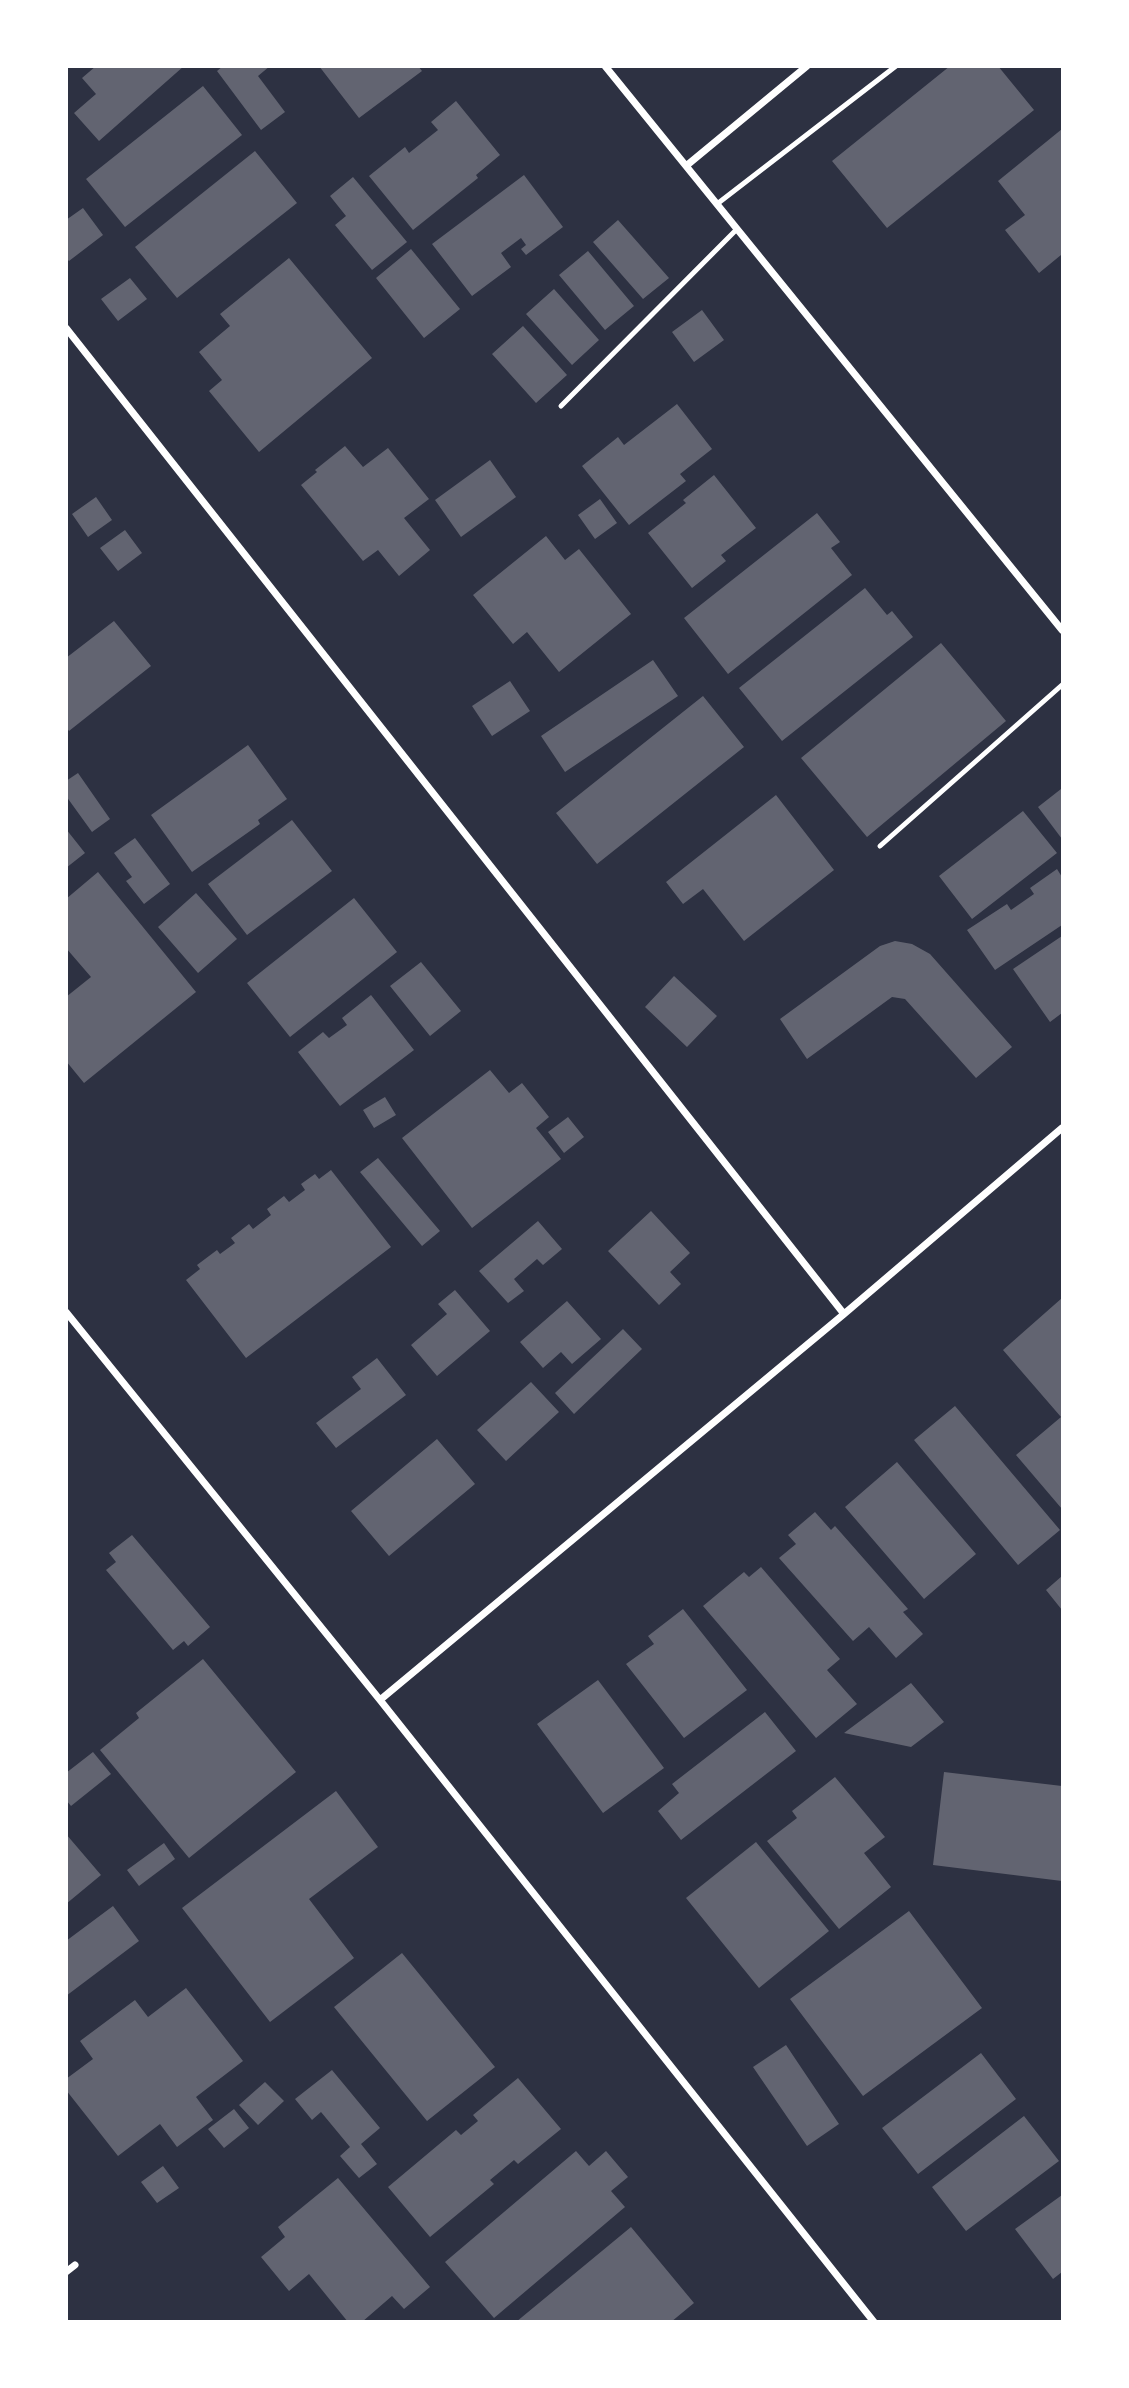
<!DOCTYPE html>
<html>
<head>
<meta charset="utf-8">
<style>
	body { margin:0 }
	#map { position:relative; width:1129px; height:2388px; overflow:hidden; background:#2d3142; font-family:"DM Sans",sans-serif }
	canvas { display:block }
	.frame { position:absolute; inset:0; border:68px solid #fff; pointer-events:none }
</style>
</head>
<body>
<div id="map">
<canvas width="1129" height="2388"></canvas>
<div class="frame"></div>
</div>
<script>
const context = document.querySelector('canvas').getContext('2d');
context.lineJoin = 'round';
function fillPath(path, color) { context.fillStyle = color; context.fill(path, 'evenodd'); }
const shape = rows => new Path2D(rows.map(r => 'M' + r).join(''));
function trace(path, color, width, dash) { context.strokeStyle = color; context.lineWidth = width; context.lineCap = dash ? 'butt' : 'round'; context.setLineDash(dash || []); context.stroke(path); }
fillPath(shape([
	[96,66,184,66,99,141,74,113,96,94,82,78],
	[223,66,270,66,258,76,285,112,261,130,217,71],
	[319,66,418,66,422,71,359,118],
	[950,66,998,66,1034,110,887,228,832,161],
	[203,86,242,135,125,227,86,179],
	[456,101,500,155,476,175,478,178,413,230,369,176,405,147,409,153,438,130,431,122],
	[1062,129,1062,257,1061,255,1039,273,1005,230,1025,215,998,181],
	[255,151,297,203,177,298,135,247],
	[524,175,563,227,526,255,521,249,526,245,521,238,501,253,511,267,472,296,432,244],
	[353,177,407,242,372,270,335,225,346,216,330,196],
	[83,208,103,235,69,261,66,258,66,220],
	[618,220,669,278,643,299,593,242],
	[411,249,460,309,424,338,376,278],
	[588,251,634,306,605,330,559,275],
	[289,258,372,358,259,452,209,391,222,380,199,352,230,326,220,314],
	[130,278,147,299,118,321,101,299],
	[554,289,599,340,572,365,526,314],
	[702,310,724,340,694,362,672,332],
	[523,326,567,375,536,403,492,354],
	[677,404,712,449,680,474,686,481,629,525,582,466,618,437,624,445],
	[345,446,363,467,388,448,429,499,404,518,430,550,399,576,378,550,363,561,301,485,317,472,315,470],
	[490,460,516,497,461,537,435,500],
	[714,475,756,528,721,555,726,561,692,588,648,533,686,503,683,500],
	[96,497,112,520,88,537,72,514],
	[600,499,617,523,595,539,578,515],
	[817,513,840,542,831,548,852,575,728,674,684,618],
	[125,530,142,553,118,571,100,548],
	[546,536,565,560,579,549,631,614,559,672,527,632,513,644,473,595],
	[865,588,887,615,892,611,913,637,782,741,739,688],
	[114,621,151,666,69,731,66,727,66,658],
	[941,643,1006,721,867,837,801,758],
	[653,660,678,696,565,772,541,736],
	[510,681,530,711,492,736,472,706],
	[703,696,744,747,597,864,556,813],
	[248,745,287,799,258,820,260,824,192,872,151,815],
	[78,773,110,819,92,832,66,796,66,781],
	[1061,789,1062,791,1062,839,1038,807],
	[776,795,834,870,744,941,703,889,683,904,666,882],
	[1023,811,1057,853,972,919,939,876],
	[292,820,332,871,247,935,208,884],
	[66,829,85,853,66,868],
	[135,838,170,884,144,904,126,881,132,877,114,853],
	[1057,869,1062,877,1062,925,995,970,967,930,1007,904,1011,910,1034,894,1030,888],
	[98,872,196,992,84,1083,66,1061,66,997,91,977,66,948,66,899],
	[196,893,237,939,198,973,158,927],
	[354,898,397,952,290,1037,247,983],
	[1062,936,1062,1013,1050,1022,1013,969],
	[895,941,912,944,930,954,1012,1047,976,1078,905,999,892,997,807,1059,780,1019,880,946],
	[421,962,461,1011,430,1036,390,986],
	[674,976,717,1016,687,1047,645,1007],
	[371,995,414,1050,340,1106,298,1052,323,1032,329,1038,347,1025,342,1018],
	[490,1070,509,1093,522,1083,549,1117,536,1128,561,1159,472,1228,402,1138],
	[385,1097,396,1115,374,1128,363,1110],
	[568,1117,584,1137,564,1153,548,1132],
	[378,1158,440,1231,422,1246,360,1172],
	[331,1170,391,1247,246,1358,186,1280,200,1269,197,1265,217,1250,220,1254,235,1243,231,1238,249,1224,253,1229,271,1215,267,1209,284,1196,289,1202,305,1190,301,1184,315,1174,319,1179],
	[651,1211,690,1253,670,1272,681,1284,659,1305,608,1251],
	[538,1221,562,1249,543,1265,537,1259,514,1279,524,1291,508,1303,479,1271],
	[455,1290,490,1331,437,1376,411,1345,447,1314,438,1304],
	[1062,1298,1062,1509,1016,1455,1061,1417,1003,1350],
	[567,1301,601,1339,572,1364,561,1352,543,1368,520,1342],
	[623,1329,642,1349,574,1414,555,1393],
	[377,1358,406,1395,336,1448,316,1423,361,1389,352,1377],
	[531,1382,559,1412,506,1461,477,1430],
	[955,1406,1060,1530,1018,1565,914,1440],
	[437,1439,475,1484,389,1556,351,1511],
	[897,1462,976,1554,924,1599,845,1507],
	[815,1512,831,1530,835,1526,908,1609,903,1612,923,1634,896,1658,869,1627,853,1641,779,1558,796,1544,788,1535],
	[132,1535,210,1627,188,1646,184,1641,173,1650,106,1570,116,1562,109,1553],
	[761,1567,840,1659,827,1670,857,1704,816,1738,703,1606,744,1572,749,1577],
	[1062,1576,1062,1610,1046,1590],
	[683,1609,747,1690,684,1738,626,1664,654,1644,648,1636],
	[203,1659,296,1772,189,1858,100,1750,139,1718,136,1713],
	[598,1680,664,1768,603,1813,537,1724],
	[911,1683,944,1722,911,1747,844,1733],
	[765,1712,796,1751,681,1840,658,1811,679,1793,672,1784],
	[93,1752,111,1774,71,1806,66,1800,66,1773],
	[944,1772,1062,1786,1062,1881,933,1865],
	[835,1777,885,1837,864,1853,891,1887,839,1929,767,1841,797,1818,792,1811],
	[336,1791,378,1847,309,1899,354,1958,270,2022,182,1908],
	[66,1834,101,1875,66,1904],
	[756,1842,829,1931,759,1988,686,1898],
	[164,1843,175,1859,139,1886,127,1870],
	[113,1906,139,1941,66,1996,66,1941],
	[909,1911,982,2008,863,2096,790,1999],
	[402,1953,495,2067,427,2121,334,2007],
	[186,1988,243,2061,196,2097,213,2120,177,2147,160,2124,118,2156,66,2090,66,2079,93,2059,80,2041,135,2000,148,2017],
	[786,2045,839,2124,807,2146,753,2067],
	[981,2053,1016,2099,918,2174,882,2128],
	[332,2070,380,2128,361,2144,377,2164,359,2178,340,2156,350,2147,321,2112,312,2120,295,2099],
	[518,2078,561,2129,518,2164,514,2160,490,2180,494,2184,430,2237,388,2187,456,2130,461,2135,478,2121,473,2115],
	[265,2082,284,2101,258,2125,239,2105],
	[234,2109,249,2128,224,2148,208,2129],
	[1024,2116,1059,2161,966,2231,932,2187],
	[576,2151,589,2166,606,2151,628,2177,611,2191,625,2207,494,2318,445,2262],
	[163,2166,179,2188,157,2203,141,2182],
	[338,2178,430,2287,404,2309,392,2296,362,2322,348,2322,309,2274,289,2291,261,2257,285,2237,278,2227],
	[1062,2195,1062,2272,1053,2279,1015,2229],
	[631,2227,694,2303,671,2322,516,2322]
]), '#626471');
trace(shape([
	[717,204,896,66],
	[561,406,737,229],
	[880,846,1062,685]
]), '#fff', 5);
trace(shape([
	[605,66,1062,630],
	[686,166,807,66],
	[66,328,844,1314],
	[66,1312,380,1700,874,2322],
	[380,1700,844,1314,1062,1128],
	[66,2272,75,2265]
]), '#fff', 7);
</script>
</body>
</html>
